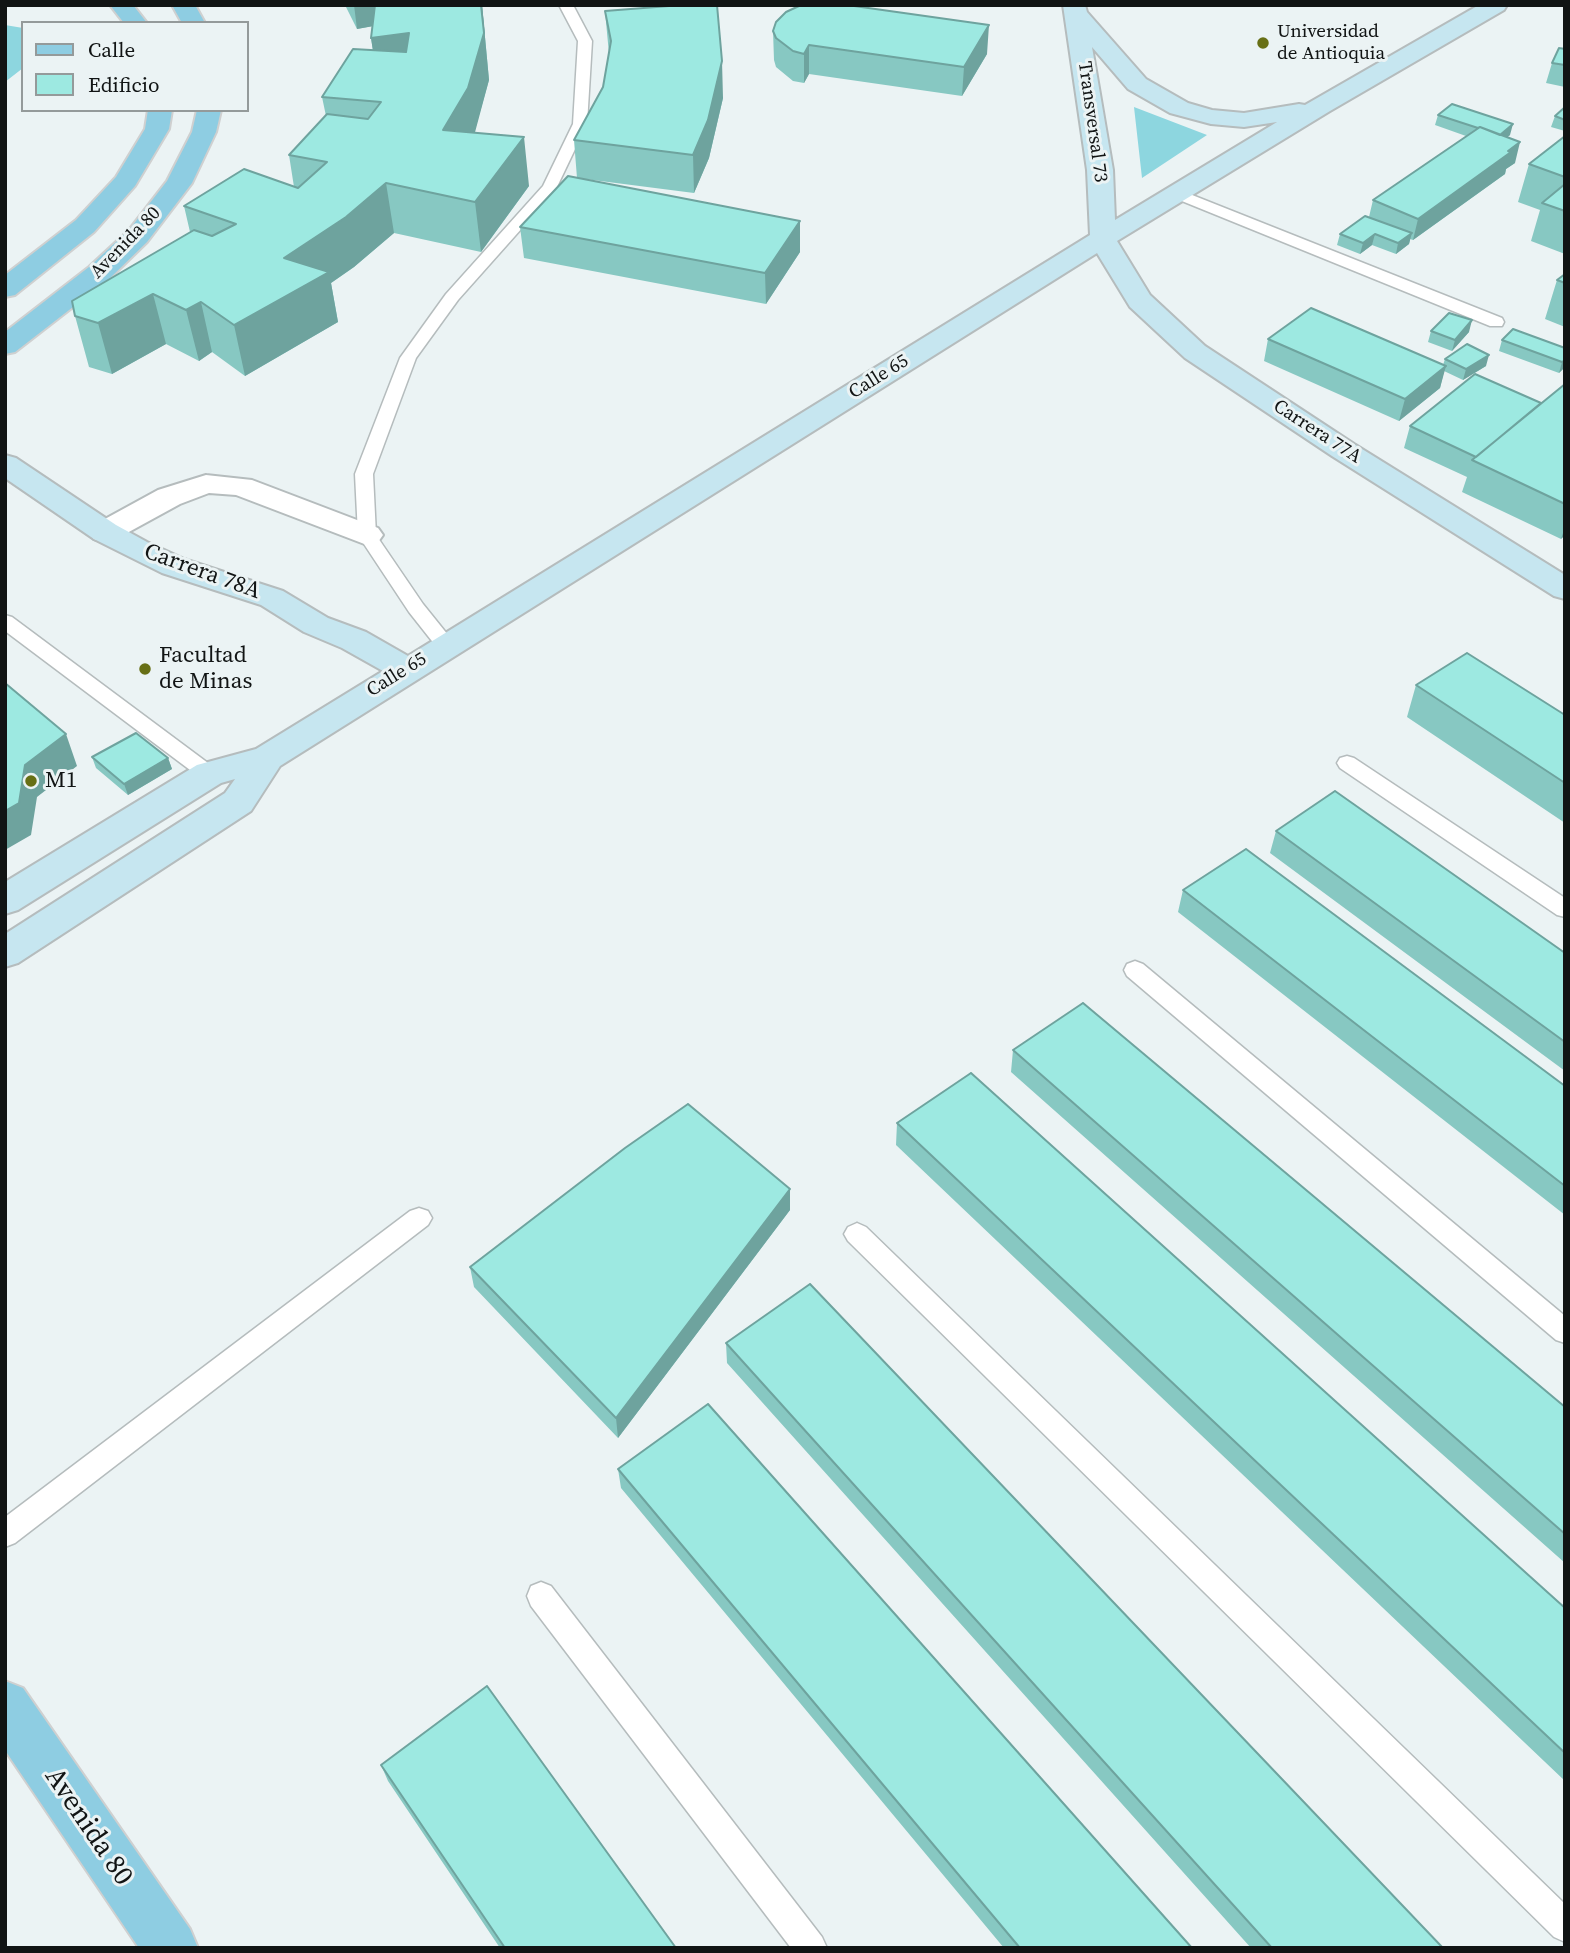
<!DOCTYPE html>
<html>
<head>
<meta charset="utf-8">
<style>
	body { margin:0 }
	#map { position:relative; width:1570px; height:1953px; overflow:hidden; background:#ebf3f4; font-family:"Source Serif 4",serif }
	canvas { display:block }
	.frame { position:absolute; inset:0; border:7px solid #111414; pointer-events:none }
	.legend { position:absolute; left:21px; top:21px; width:228px; height:91px; box-sizing:border-box; background:#ebf3f4; border:2px solid #949a9a; margin:0; padding:9px 12px; list-style:none; font-size:21px; color:#111414 }
	.legend li { display:flex; align-items:center; gap:14px; height:35px }
	.legend b { width:35px; border:2px solid #949a9a }
</style>
</head>
<body>
<div id="map">
<canvas width="1570" height="1953"></canvas>
<div class="frame"></div>
<ul class="legend">
<li><b style="height:9px;background:#8ecde2"></b>Calle</li>
<li><b style="height:19px;background:#9de9e1"></b>Edificio</li>
</ul>
</div>
<script>
const context = document.querySelector('canvas').getContext('2d');
context.lineJoin = 'round';
function fillPath(path, color) { context.fillStyle = color; context.fill(path, 'evenodd'); }
const shape = rows => new Path2D(rows.map(r => 'M' + r).join(''));
function trace(path, color, width, dash) { context.strokeStyle = color; context.lineWidth = width; context.lineCap = dash ? 'butt' : 'round'; context.setLineDash(dash || []); context.stroke(path); }
function drawText(font, color, halo, rows, align = 'center') {
  context.font = font + ' "Source Serif 4",serif'; context.lineWidth = 6; context.setLineDash([]); context.textBaseline = 'middle'; context.strokeStyle = halo; context.fillStyle = color; for (const [text, x, y, turn = 0] of rows) {
    context.save(); context.translate(x, y); context.rotate((+turn || 0) * Math.PI / 180); context.textAlign = isNaN(turn) ? turn : align; if (halo) context.strokeText(text, 0, 0); context.fillText(text, 0, 0); context.restore();
  }
}
fillPath(shape([
	[5,25,23,28,23,68,5,82],
	[1134,107,1207,135,1142,178]
]), '#8dd6df');
const lane = shape([
	[559,5,573,5,592,41,587,124,555,191,458,300,416,358,373,474,376,535,423,604,456,645,453,650,446,651,439,650,409,612,358,535,355,474,400,358,446,294,543,186,573,124,578,41,559,5],
	[1177,189,1502,318,1504,322,1502,326,1490,326,1172,197,1169,194,1172,191,1177,189],
	[5,615,12,617,216,769,219,774,216,779,209,781,202,779,5,631,5,615],
	[1347,756,1354,758,1565,898,1565,917,1557,915,1340,768,1337,763,1340,758,1347,756],
	[1135,961,1143,964,1565,1316,1565,1343,1556,1340,1127,976,1124,970,1127,964,1135,961],
	[419,1208,428,1211,432,1218,428,1225,15,1543,5,1547,5,1517,410,1211,419,1208],
	[857,1223,866,1227,1565,1904,1565,1942,1554,1937,848,1241,844,1234,848,1227,857,1223],
	[541,1582,551,1586,822,1937,827,1948,791,1948,531,1606,527,1596,531,1586,541,1582]
]);
const street = shape([
	[206,475,252,480,378,528,383,535,378,542,367,545,236,495,209,493,180,504,116,539,105,542,94,539,89,532,94,525,158,490,206,475]
]);
const secondary = shape([
	[1063,5,1085,5,1087,12,1146,79,1188,103,1212,110,1244,113,1299,104,1305,105,1479,5,1507,5,1504,10,1330,111,1117,241,1150,295,1205,346,1354,444,1565,575,1565,599,1554,596,1332,456,1185,358,1130,307,1097,253,280,766,251,811,18,963,5,967,5,934,225,793,235,779,221,783,18,910,5,914,5,882,197,765,256,749,383,671,342,648,304,632,261,605,162,573,94,539,5,478,5,455,16,458,116,525,147,542,184,559,283,591,328,618,366,632,408,656,1090,235,1087,170,1063,5],
	[1092,47,1128,89,1170,113,1211,124,1244,127,1277,122,1115,220,1113,170,1092,47]
]);
const primary = shape([
	[110,5,133,5,147,23,124,23,110,5],
	[172,5,195,5,205,23,182,23,172,5],
	[148,110,172,110,169,129,135,186,94,232,15,295,5,297,5,275,76,220,116,177,145,129,148,110],
	[197,110,221,110,216,132,192,183,147,242,109,279,15,352,5,354,5,332,89,267,129,230,167,181,192,132,197,110],
	[5,1681,23,1688,190,1929,198,1948,139,1948,5,1750,5,1681]
]);
trace(lane, '#b5bcbd', 3);
trace(street, '#b5bcbd', 4);
trace(secondary, '#b5bcbd', 4);
trace(primary, '#cfd0d0', 4);
fillPath(lane, '#fff');
fillPath(street, '#fff');
fillPath(secondary, '#c6e6f0');
fillPath(primary, '#8ecde2');
fillPath(shape([
	[345,5,482,5,489,80,474,133,529,186,481,252,394,233,354,267,331,283,338,322,245,376,212,352,199,361,166,344,112,374,89,367,75,316,190,232,184,206,294,187,289,155,326,116,322,97,373,50,371,38,373,26,357,29],
	[605,11,723,98,709,158,694,193,577,178,800,221,800,252,766,304,524,258,520,227,577,178,574,140,603,87,609,54],
	[773,31,987,54,962,96,809,74,804,83,793,81,776,67,774,60],
	[1565,49,1565,87,1546,83,1552,63],
	[1565,107,1565,131,1551,127,1555,116],
	[1438,115,1510,135,1507,137,1515,163,1506,169,1505,174,1413,240,1410,239,1409,244,1396,254,1372,245,1360,254,1337,245,1340,234,1369,217,1373,200,1466,136,1435,125],
	[1565,136,1565,254,1531,241,1540,210,1518,202,1529,164],
	[1565,274,1565,327,1545,319,1557,280],
	[1431,331,1469,332,1452,351,1428,342],
	[1268,339,1443,365,1445,359,1486,366,1463,380,1444,371,1440,388,1399,421,1264,361],
	[1502,340,1565,348,1565,367,1559,373,1499,351],
	[1565,384,1565,535,1561,539,1462,492,1467,477,1404,448,1410,426,1540,404],
	[1416,685,1565,715,1565,823,1407,717],
	[92,757,168,758,172,769,128,795,96,768],
	[1276,831,1565,953,1565,1071,1270,853],
	[1183,890,1565,1086,1565,1215,1178,912],
	[1013,1050,1565,1407,1565,1563,1011,1072],
	[897,1123,1565,1608,1565,1781,896,1145],
	[790,1189,790,1210,618,1438,474,1287,470,1267],
	[726,1343,1443,1948,1251,1948,727,1363],
	[618,1469,1192,1948,1004,1948,621,1488],
	[381,1765,676,1948,500,1948,388,1781]
]), '#87c8c2');
fillPath(shape([
	[354,5,405,5,407,20,357,29],
	[482,5,489,80,474,136,443,130],
	[989,25,987,54,962,96,964,67],
	[409,33,416,81,378,85,371,38],
	[809,45,809,74,804,83,804,54],
	[722,61,723,98,709,158,694,193,693,155],
	[1513,124,1510,135,1497,146,1500,135],
	[524,137,529,186,481,252,475,202],
	[1520,142,1515,163,1506,169,1505,174,1413,240,1418,219],
	[386,183,394,233,354,267,331,283,338,322,245,376,234,325,284,258],
	[800,221,800,252,766,304,765,273],
	[1412,233,1409,244,1396,254,1398,243],
	[1375,234,1372,245,1360,254,1363,243],
	[153,294,166,344,112,374,98,323],
	[201,302,212,352,199,361,186,310],
	[1472,320,1469,332,1452,351,1455,340],
	[1489,355,1486,366,1463,380,1466,369],
	[1565,360,1565,367,1559,373,1562,362],
	[1446,366,1440,388,1399,421,1405,399],
	[1565,527,1565,535,1561,539],
	[66,734,77,766,37,797,31,835,5,850,5,811,25,765],
	[168,758,172,769,128,795,124,784],
	[790,1189,790,1210,618,1438,616,1418]
]), '#6ea39e');
const building = shape([
	[375,5,481,5,484,33,468,88,443,130,524,137,475,202,386,183,346,217,284,258,329,272,234,325,201,302,186,310,153,294,98,323,75,316,72,301,194,230,212,236,236,224,184,206,244,169,298,188,327,162,289,155,327,114,368,119,381,102,322,97,353,49,406,52,409,33,371,38,375,5],
	[682,5,717,5,722,61,708,120,693,155,574,140,603,87,611,41,605,11,682,5],
	[805,5,847,5,989,25,964,67,809,45,804,54,793,51,776,38,773,31,776,22,786,12,799,6,805,5],
	[1559,48,1565,49,1565,65,1552,63,1559,48],
	[1452,104,1513,124,1500,135,1480,127,1478,128,1438,115,1452,104],
	[1565,107,1565,120,1555,116,1565,107],
	[1480,127,1520,142,1508,151,1511,152,1418,219,1373,200,1480,127],
	[1565,136,1565,177,1529,164,1565,136],
	[568,176,800,221,765,273,520,227,568,176],
	[1565,184,1565,211,1542,203,1565,184],
	[1365,216,1412,233,1398,243,1375,234,1363,243,1340,234,1365,216],
	[1565,274,1565,283,1557,280,1565,274],
	[1311,308,1446,366,1405,399,1268,339,1311,308],
	[1449,313,1472,320,1455,340,1431,331,1449,313],
	[1513,329,1565,348,1565,360,1562,362,1502,340,1513,329],
	[1467,344,1489,355,1466,369,1445,359,1467,344],
	[1475,374,1541,403,1476,457,1410,426,1475,374],
	[1565,384,1565,504,1472,460,1565,384],
	[1467,653,1565,715,1565,783,1416,685,1467,653],
	[5,683,66,734,25,765,19,803,5,811,5,683],
	[136,733,168,758,124,784,92,757,136,733],
	[1335,791,1565,953,1565,1042,1276,831,1335,791],
	[1246,849,1565,1086,1565,1186,1183,890,1246,849],
	[1083,1003,1565,1407,1565,1534,1013,1050,1083,1003],
	[971,1073,1565,1608,1565,1753,897,1123,971,1073],
	[688,1104,790,1189,616,1418,470,1267,625,1148,688,1104],
	[810,1284,1443,1948,1272,1948,726,1343,810,1284],
	[708,1404,1192,1948,1020,1948,618,1469,708,1404],
	[487,1686,676,1948,505,1948,381,1765,487,1686]
]);
fillPath(building, '#9de9e1');
trace(building, '#6ea39e', 2);
for (const [x, y, r, color] of [
	[1263,43,7,"#676f15"],
	[145,669,7,"#676f15"],
	[31,781,7,"#676f15"]
]) { const dot = new Path2D(); dot.arc(x, y, r, 0, 2 * Math.PI); context.fillStyle = color; context.fill(dot); trace(dot, '#ebf3f4', 2.5); }
drawText('19px', '#111414', '#ebf3f4', [
	["Universidad",1277,32],
	["de Antioquia",1277,54]
], 'left');
drawText('19px', '#111414', '#ebf3f4', [
	["Transversal 73",1092,122,82],
	["Avenida 80",126,243,-46],
	["Calle 65",879,377,-32],
	["Carrera 77A",1317,432,33],
	["Calle 65",397,675,-32]
]);
drawText('23px', '#111414', '#ebf3f4', [
	["Carrera 78A",202,572,20]
]);
drawText('23px', '#111414', '#ebf3f4', [
	["Facultad",159,656],
	["de Minas",159,682],
	["M1",45,781]
], 'left');
drawText('28px', '#111414', '#ebf3f4', [
	["Avenida 80",88,1827,56]
]);
</script>
</body>
</html>
